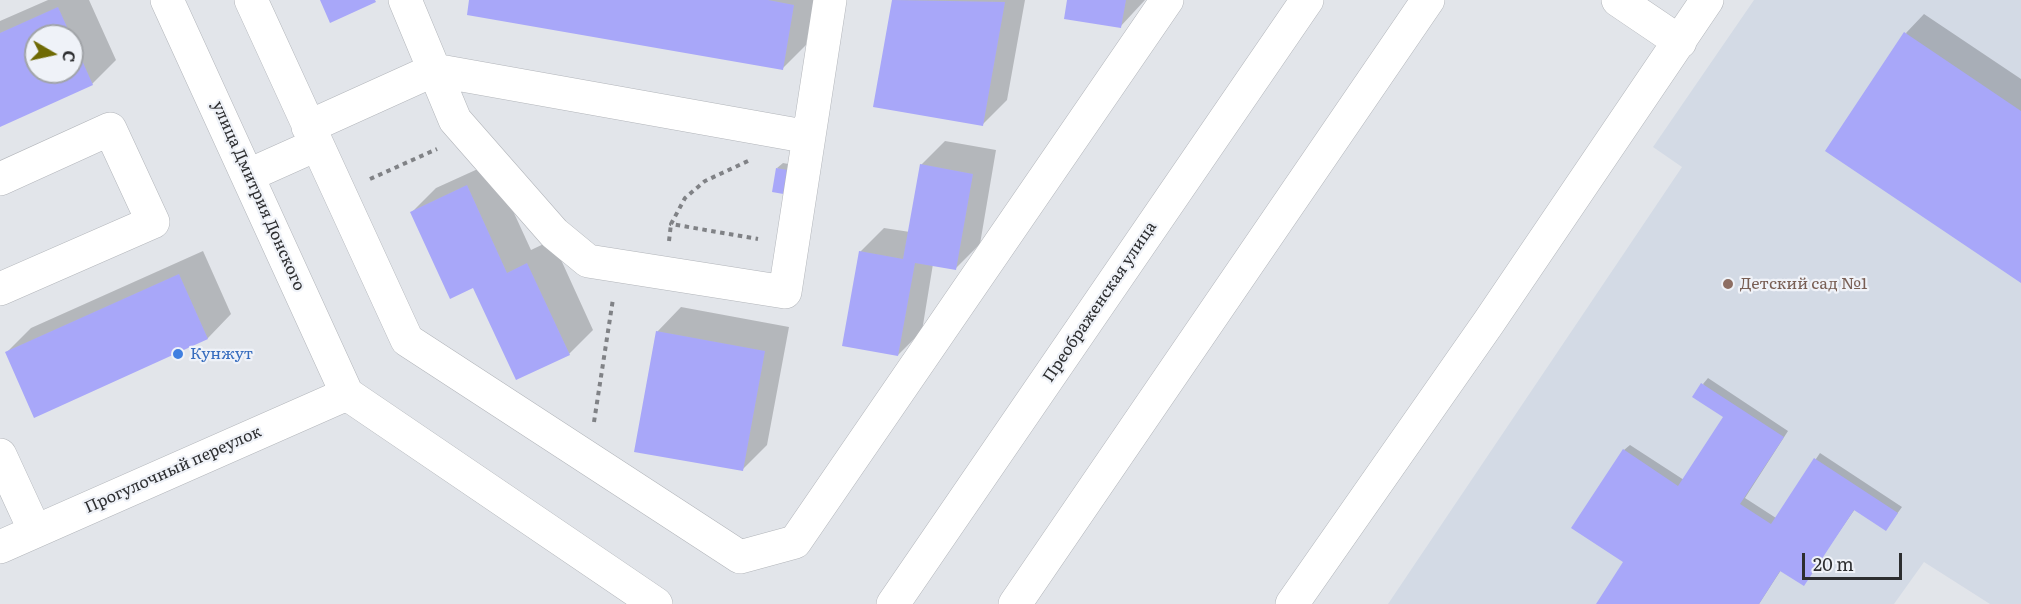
<!DOCTYPE html>
<html>
<head>
<meta charset="utf-8">
<style>
	body { margin:0 }
	#map { position:relative; width:2021px; height:604px; overflow:hidden; background:#e2e5ea; font-family:Literata,serif }
	canvas { display:block }
	.north { position:absolute; left:24px; top:24px; width:60px; height:60px; box-sizing:border-box; background:#eff2f8; border:2px solid #a1a4a8; border-radius:50%; rotate:99deg; font-size:16px; font-weight:700; line-height:24px; text-align:center; color:#2d2e30 }
	.north::after { content:''; display:block; margin:auto; width:21px; height:27px; background:#6f6a04; clip-path:polygon(50% 0,100% 100%,50% 72%,0 100%) }
	.scale { position:absolute; left:1802px; top:553px; width:100px; height:27px; box-sizing:border-box; border:3px solid #2d2e30; border-top:0; padding-left:8px; font-size:18px; line-height:21px; white-space:nowrap; color:#2d2e30; -webkit-text-stroke:4px #eff2f8; paint-order:stroke }
</style>
</head>
<body>
<div id="map">
<canvas width="2021" height="604"></canvas>
<div class="north">С</div>
<div class="scale">20 m</div>
</div>
<script>
const context = document.querySelector('canvas').getContext('2d');
context.lineJoin = 'round';
function fillPath(path, color) { context.fillStyle = color; context.fill(path, 'evenodd'); }
const shape = rows => new Path2D(rows.map(r => 'M' + r).join(''));
function trace(path, color, width, dash) { context.strokeStyle = color; context.lineWidth = width; context.lineCap = dash ? 'butt' : 'round'; context.setLineDash(dash || []); context.stroke(path); }
function drawText(font, color, halo, rows, align = 'center') {
  context.font = font + ' Literata,serif'; context.lineWidth = 4.5; context.setLineDash([]); context.textBaseline = 'middle'; context.strokeStyle = halo; context.fillStyle = color; for (const [text, x, y, turn = 0] of rows) {
    context.save(); context.translate(x, y); context.rotate((+turn || 0) * Math.PI / 180); context.textAlign = isNaN(turn) ? turn : align; if (halo) context.strokeText(text, 0, 0); context.fillText(text, 0, 0); context.restore();
  }
}
fillPath(shape([
	[1754,0,2021,0,2021,604,1990,604,1924,562,1894,604,1388,604,1682,167,1653,147]
]), '#d3dae5');
fillPath(shape([
	[48,0,89,0,116,60,92,84,0,125,0,21],
	[36,36,72,36,72,72,36,72],
	[471,0,814,0,806,45,782,69],
	[893,0,1025,0,1007,100,982,125,875,106],
	[1068,0,1145,0,1120,27],
	[1924,14,2021,79,2021,281,1906,33],
	[945,141,996,150,980,244,956,268,933,264,922,331,898,355,860,252,884,228,910,232,921,165],
	[491,163,531,250,552,240,593,330,569,354,474,286,412,212,436,188],
	[783,163,804,167,800,188,777,168],
	[203,251,231,314,208,338,35,416,7,352,31,328],
	[681,307,789,327,767,445,743,469,657,332],
	[1708,378,1788,431,1745,498,1776,518,1820,453,1902,507,1886,529,1855,509,1803,584,1781,570,1759,604,1598,604,1625,562,1624,450,1630,445,1684,480,1725,417,1703,384]
]), '#0003');
fillPath(shape([
	[320,0,375,0,376,2,330,23],
	[469,0,768,0,794,5,783,70,467,15],
	[892,0,1005,2,983,126,873,107],
	[1067,0,1126,0,1121,28,1064,19],
	[58,7,71,36,36,36,36,72,72,72,72,38,93,85,0,127,0,33],
	[1904,32,2021,111,2021,283,1825,151],
	[920,164,973,174,956,270,915,263,898,356,842,346,859,251,903,259],
	[776,168,799,172,795,196,772,192],
	[467,185,507,273,527,263,570,355,516,380,473,288,450,299,410,212],
	[179,274,208,339,34,418,5,352],
	[656,331,765,351,743,471,634,452],
	[1701,383,1784,437,1740,504,1771,524,1814,458,1898,513,1886,531,1854,510,1804,586,1780,571,1759,604,1596,604,1623,562,1571,528,1623,449,1678,486,1723,417,1692,397]
]), '#a8a7f9');
const minor = shape([
	[167,0,347,394],
	[251,0,407,340,740,557,795,542,1167,0],
	[405,0,455,120,554,233,588,261,785,292,830,0],
	[1618,0,1680,42],
	[308,127,434,70,809,137],
	[249,175,316,145],
	[0,179,110,129,153,222,0,289],
	[347,394,656,604],
	[0,455,35,531],
	[0,547,347,394],
	[893,604,1307,0],
	[1015,604,1428,0],
	[1292,604,1489,322,1707,0]
]);
trace(minor, '#b2b5ba', 34);
trace(shape([
	[748,161,705,181,685,198,671,224,758,239],
	[370,179,437,149],
	[669,241,671,224],
	[594,422,613,299]
]), '#808286', 4, [4.5, 4.5]);
trace(minor, '#fff', 33);
for (const [x, y, r, color] of [
	[1728,284,6,"#8d6e63"],
	[178,354,6,"#3f7fe0"]
]) { const dot = new Path2D(); dot.arc(x, y, r, 0, 2 * Math.PI); context.fillStyle = color; context.fill(dot); trace(dot, '#eff2f8', 2); }
drawText('16px', '#2d2e30', '#eff2f8', [
	["улица Дмитрия Донского",258,196,66],
	["Преображенская улица",1100,302,-56],
	["Прогулочный переулок",173,470,-24]
]);
drawText('16px', '#785e54', '#eff2f8', [
	["Детский сад №1",1740,284]
], 'left');
drawText('16px', '#366cbe', '#eff2f8', [
	["Кунжут",190,354]
], 'left');
</script>
</body>
</html>
